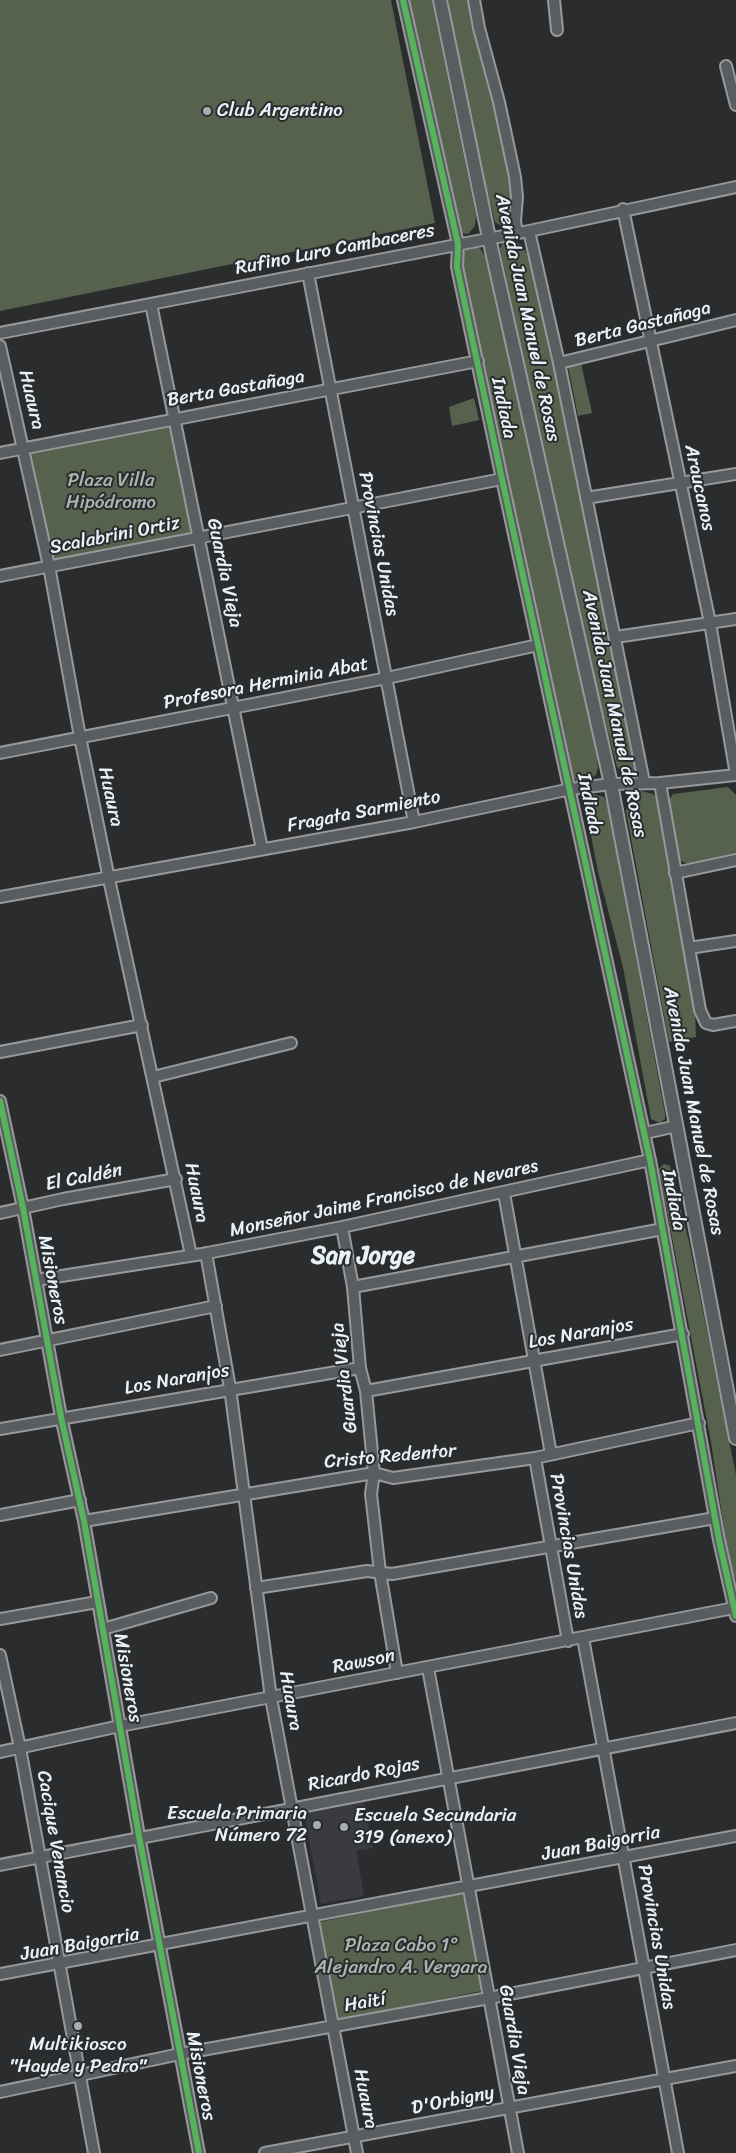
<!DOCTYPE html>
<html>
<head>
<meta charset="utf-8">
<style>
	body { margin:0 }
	canvas { display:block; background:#2b2c2d }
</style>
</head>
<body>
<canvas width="736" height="2153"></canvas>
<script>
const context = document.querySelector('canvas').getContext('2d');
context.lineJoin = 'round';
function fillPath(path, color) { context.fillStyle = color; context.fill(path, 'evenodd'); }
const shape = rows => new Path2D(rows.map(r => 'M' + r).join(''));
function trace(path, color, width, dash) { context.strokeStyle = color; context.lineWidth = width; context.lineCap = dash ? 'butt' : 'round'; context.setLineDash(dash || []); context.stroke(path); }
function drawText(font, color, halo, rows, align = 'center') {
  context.font = font + ' Sriracha,sans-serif'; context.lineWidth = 4; context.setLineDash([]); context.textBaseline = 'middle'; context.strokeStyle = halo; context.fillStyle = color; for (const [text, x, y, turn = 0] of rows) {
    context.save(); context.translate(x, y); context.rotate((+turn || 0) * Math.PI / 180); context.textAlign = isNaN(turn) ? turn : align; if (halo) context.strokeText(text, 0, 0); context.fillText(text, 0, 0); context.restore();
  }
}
fillPath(shape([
	[364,1801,373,1848,356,1851,364,1896,321,1904,304,1812]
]), '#3a3b40');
fillPath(shape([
	[0,0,391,0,435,223,0,311],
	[406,0,432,0,476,216,475,226,468,234,461,233,458,229],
	[448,0,472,0,494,105,500,124,512,181,511,222,503,227,495,222,479,161],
	[512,240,522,245,529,258,538,287,637,765,635,770,631,773,621,771,617,767,579,619,500,249,502,243],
	[468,247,480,248,485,256,506,335,597,757,598,768,596,775,585,782,576,781,573,776,505,478,461,263,461,256],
	[581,363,592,413,578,416,568,366],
	[474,398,479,420,452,426,449,407],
	[171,422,193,533,51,562,29,451],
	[728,787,736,795,736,855,687,864,678,859,668,801,673,794],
	[637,790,653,794,658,799,695,1012,696,1037,669,1042,626,811,631,794],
	[593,794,604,797,608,807,665,1114,665,1119,660,1123,651,1119,623,967,598,872,584,798],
	[664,1164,670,1166,689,1242,736,1475,736,1581,729,1561,711,1442,659,1169],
	[463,1893,482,1991,338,2020,319,1922]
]), '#56624e');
const minor = shape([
	[403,0,458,244,457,267,502,479,650,1160,719,1540,736,1616],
	[474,0,479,28,499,102,515,177,517,197,515,221,517,233],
	[554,0,557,30],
	[726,66,736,105],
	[623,209,710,623,736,775],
	[529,231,559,363,644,782],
	[308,273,414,822],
	[151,304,262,849],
	[0,333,529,231,736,187],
	[0,346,49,566,80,737,109,879,191,1255],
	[559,363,736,320],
	[0,453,478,361],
	[586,498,736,474],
	[0,576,502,479],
	[616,637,736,619],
	[0,753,387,678,538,645],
	[660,783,700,1010,706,1023,713,1025,736,1021],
	[675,873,736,860],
	[0,897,414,822,571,789,611,784,660,783,736,775],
	[689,948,736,941],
	[0,1052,142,1025],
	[153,1077,291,1043],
	[0,1101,23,1208,61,1417,84,1521,139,1836,199,2153],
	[645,1133,677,1126],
	[504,1193,551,1454],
	[0,1213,63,1199,176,1179],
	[342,1227,353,1287,360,1368,366,1391,374,1473,371,1494,380,1572,397,1673],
	[206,1253,230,1388,271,1698,357,2153],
	[36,1280,202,1254,342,1227,650,1160],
	[353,1287,663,1229],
	[0,1350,216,1306],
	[366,1391,683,1334],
	[0,1429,360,1368],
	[535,1458,568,1641],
	[0,1515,80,1500],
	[84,1521,374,1473,393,1478,535,1458,699,1423],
	[256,1588,367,1571,392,1574,715,1518],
	[0,1619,97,1602],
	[103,1629,211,1598],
	[583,1638,678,2153],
	[0,1655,20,1748,94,2153],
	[428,1668,518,2153],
	[0,1752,120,1726,734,1608],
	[0,1865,736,1723],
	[0,1974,736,1836],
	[0,2092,180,2054,489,1998,736,1950],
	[265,2153,736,2066]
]);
const major = shape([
	[440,0,489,238,611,784,736,1438]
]);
trace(minor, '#96989a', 14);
trace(major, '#96989a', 16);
trace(minor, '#5a5d60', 10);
trace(major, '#5a5d60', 12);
trace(shape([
	[403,0,458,244,457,267,502,479,650,1160,719,1540,736,1616],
	[0,1101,23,1208,61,1417,84,1521,139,1836,199,2153]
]), '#56b35d', 6);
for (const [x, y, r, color] of [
	[207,111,5,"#a6acb1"],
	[317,1825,5,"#a6acb1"],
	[344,1827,5,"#a6acb1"],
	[78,2026,5,"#a6acb1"]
]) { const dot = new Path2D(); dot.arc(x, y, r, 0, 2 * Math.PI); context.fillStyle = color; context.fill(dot); trace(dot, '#2a2d2e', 2); }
drawText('19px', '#e8f1f8', '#2a2d2e', [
	["Club Argentino",217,111],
	["Escuela Primaria",307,1814,"right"],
	["Número 72",307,1836,"right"],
	["Escuela Secundaria",354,1816],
	["319 (anexo)",354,1838],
	["Multikiosco",78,2045,"center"],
	["\"Hayde y Pedro\"",78,2067,"center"]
], 'left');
drawText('19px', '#e8f1f8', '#2a2d2e', [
	["Rufino Luro Cambaceres",335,250,-11],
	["Avenida Juan Manuel de Rosas",527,318,78],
	["Berta Gastañaga",643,325,-14],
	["Berta Gastañaga",236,389,-10],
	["Huaura",31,400,77],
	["Indiada",503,408,78],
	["Araucanos",699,488,78],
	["Scalabrini Ortiz",115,536,-11],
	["Provincias Unidas",378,544,79],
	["Guardia Vieja",224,573,78],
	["Profesora Herminia Abat",266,684,-11],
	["Avenida Juan Manuel de Rosas",614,714,78],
	["Huaura",110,797,78],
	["Indiada",589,804,78],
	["Fragata Sarmiento",364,812,-11],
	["Avenida Juan Manuel de Rosas",693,1111,79],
	["El Caldén",84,1178,-11],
	["Huaura",196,1193,79],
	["Monseñor Jaime Francisco de Nevares",384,1199,-12],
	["Indiada",673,1200,79],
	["Misioneros",52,1280,79],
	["Los Naranjos",581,1334,-10],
	["Guardia Vieja",345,1378,-97],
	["Los Naranjos",177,1380,-10],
	["Cristo Redentor",390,1457,-5],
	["Provincias Unidas",568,1546,80],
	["Rawson",364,1662,-11],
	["Misioneros",127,1678,80],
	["Huaura",290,1701,80],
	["Ricardo Rojas",364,1775,-11],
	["Cacique Venancio",55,1842,80],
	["Juan Baigorria",601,1844,-11],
	["Provincias Unidas",656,1937,80],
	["Juan Baigorria",80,1945,-10],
	["Haití",365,2003,-10],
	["Guardia Vieja",514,2040,80],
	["Misioneros",200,2076,79],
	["Huaura",365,2099,79],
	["D'Orbigny",453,2101,-11]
]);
drawText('19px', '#a9b5ae', '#2a2d2e', [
	["Plaza Villa",111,481],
	["Hipódromo",111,503],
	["Plaza Cabo 1°",401,1946],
	["Alejandro A. Vergara",401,1968]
]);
drawText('bold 24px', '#e8f1f8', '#2a2d2e', [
	["San Jorge",363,1257]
]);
</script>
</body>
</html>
